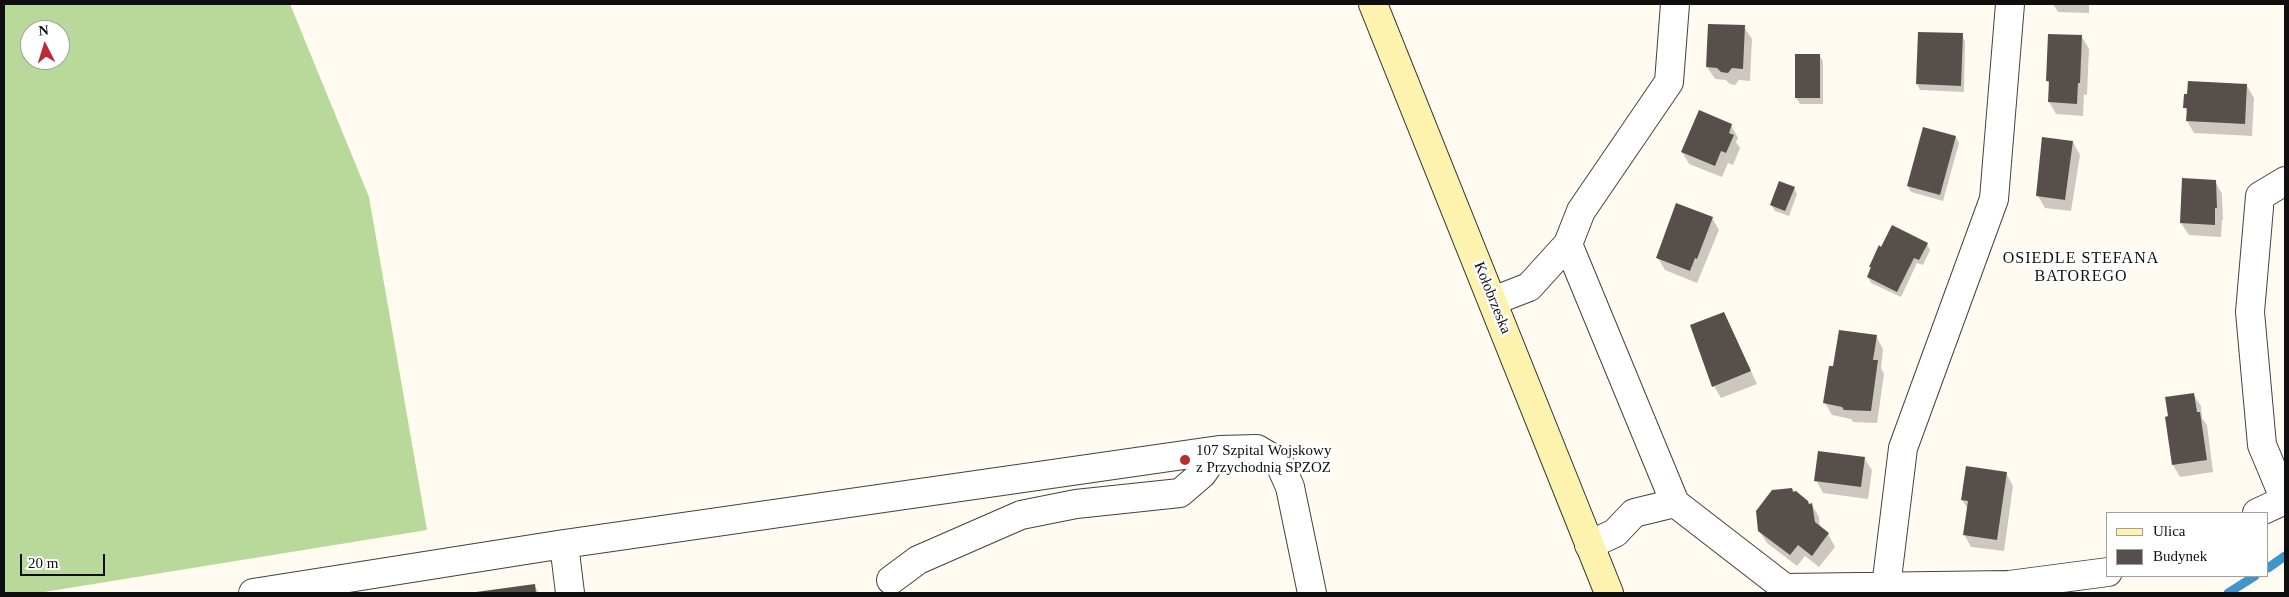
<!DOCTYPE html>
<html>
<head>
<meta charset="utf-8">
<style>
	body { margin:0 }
	#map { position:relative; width:2289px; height:597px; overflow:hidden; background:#fffbf1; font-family:Georgia,serif }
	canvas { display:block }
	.frame { position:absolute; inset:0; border:5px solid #0f0f0f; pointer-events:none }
	.legend { position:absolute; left:2106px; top:512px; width:162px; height:65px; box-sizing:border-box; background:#fff; border:1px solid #9f9f9f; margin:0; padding:6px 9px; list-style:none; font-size:15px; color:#0f0f0f }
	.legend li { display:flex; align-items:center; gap:10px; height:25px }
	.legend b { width:25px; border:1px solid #9f9f9f }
	.north { position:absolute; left:20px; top:20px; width:50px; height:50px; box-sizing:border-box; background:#fff; border:1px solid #9f9f9f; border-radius:50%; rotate:355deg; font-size:14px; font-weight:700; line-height:20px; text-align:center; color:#0f0f0f }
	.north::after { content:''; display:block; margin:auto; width:18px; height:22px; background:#bc2a35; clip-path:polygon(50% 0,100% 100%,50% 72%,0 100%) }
	.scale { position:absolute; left:20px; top:554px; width:85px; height:22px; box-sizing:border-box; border:2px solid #0f0f0f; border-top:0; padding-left:6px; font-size:15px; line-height:18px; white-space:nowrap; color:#0f0f0f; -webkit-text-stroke:4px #fff; paint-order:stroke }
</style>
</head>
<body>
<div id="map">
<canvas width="2289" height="597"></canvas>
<div class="frame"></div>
<ul class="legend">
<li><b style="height:6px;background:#fdf2ae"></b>Ulica</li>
<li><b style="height:14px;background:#574f4b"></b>Budynek</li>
</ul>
<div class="north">N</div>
<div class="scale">20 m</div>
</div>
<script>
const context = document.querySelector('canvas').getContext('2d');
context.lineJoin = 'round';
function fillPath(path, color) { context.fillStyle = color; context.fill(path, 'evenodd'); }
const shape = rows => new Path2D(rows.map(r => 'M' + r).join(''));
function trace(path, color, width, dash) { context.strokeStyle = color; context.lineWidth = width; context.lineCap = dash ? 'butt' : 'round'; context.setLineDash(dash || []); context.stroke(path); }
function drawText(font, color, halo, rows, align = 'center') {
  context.font = font + ' Georgia,serif'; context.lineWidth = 5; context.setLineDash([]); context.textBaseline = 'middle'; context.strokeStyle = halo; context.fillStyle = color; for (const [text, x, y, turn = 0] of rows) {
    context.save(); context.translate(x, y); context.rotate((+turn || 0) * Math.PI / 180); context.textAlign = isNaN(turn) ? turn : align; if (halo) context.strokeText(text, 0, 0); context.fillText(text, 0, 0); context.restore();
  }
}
fillPath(shape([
	[4,4,290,4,369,197,427,530,38,593,4,593],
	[30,30,60,30,60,60,30,60]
]), '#b8d99a');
fillPath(shape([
	[2053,4,2089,4,2089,13,2058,12],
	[1744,27,1752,39,1750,81,1739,80,1735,85,1730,84,1726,80,1715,79,1707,67],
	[1962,35,1965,41,1964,92,1920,90,1917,84],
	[2082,37,2089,49,2087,95,2084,94,2083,116,2056,114,2049,102,2050,85,2047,81],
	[1819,55,1823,61,1823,104,1800,104,1796,98],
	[2247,86,2254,98,2252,136,2194,133,2187,121,2188,113,2184,107],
	[1731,125,1738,138,1736,142,1740,148,1733,165,1728,163,1722,177,1689,164,1682,152],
	[1956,137,1959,143,1943,201,1911,192,1908,186],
	[2073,142,2080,155,2071,211,2045,208,2038,196],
	[2215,181,2222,194,2223,220,2222,220,2221,237,2189,235,2181,223],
	[1794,188,1797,194,1789,216,1775,211,1771,205],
	[1712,218,1719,230,1697,283,1665,270,1658,258],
	[1927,244,1930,250,1923,265,1917,263,1901,297,1871,283,1868,277,1872,269,1870,267],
	[1730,326,1757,384,1721,398,1714,386],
	[1876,336,1883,349,1881,368,1884,374,1877,423,1853,422,1851,419,1832,415,1825,403,1834,368],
	[2193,394,2201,406,2202,418,2207,425,2213,472,2180,477,2173,465],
	[1864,458,1872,470,1868,499,1823,493,1816,480],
	[2006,473,2013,486,2004,551,1971,547,1964,534,1968,509,1962,500],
	[1792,489,1809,505,1812,505,1819,517,1820,528,1828,534,1835,547,1819,567,1805,556,1797,566,1767,543,1759,531],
	[534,585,539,593,477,593]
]), '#0003');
trace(shape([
	[2268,568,2285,556],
	[2228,593,2255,576]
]), '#4096ca', 9);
fillPath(shape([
	[1708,24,1745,25,1743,69,1732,68,1728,73,1721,72,1717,68,1706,67],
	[1918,32,1963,33,1961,86,1916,84],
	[2048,34,2082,35,2080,83,2078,83,2077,104,2048,102,2049,81,2046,81],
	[1795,54,1820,54,1820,98,1795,98],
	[2188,81,2247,84,2245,124,2186,121,2187,108,2183,108,2184,94,2187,94],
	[1699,110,1732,124,1729,133,1734,135,1726,153,1721,151,1715,166,1681,152],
	[1923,127,1956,136,1940,195,1907,186],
	[2042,137,2073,141,2065,200,2036,196],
	[2182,178,2216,180,2217,208,2215,208,2215,225,2180,223],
	[1779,181,1795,187,1785,211,1770,205],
	[1676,203,1713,217,1697,259,1695,258,1690,271,1656,258],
	[1892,225,1928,243,1919,260,1914,258,1897,292,1867,277,1871,267,1869,267,1879,245,1881,247],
	[1724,312,1751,371,1712,387,1690,325],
	[1839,330,1877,335,1873,360,1878,360,1871,411,1844,410,1842,407,1823,403,1829,366,1833,366],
	[2194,393,2197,412,2200,412,2207,460,2172,465,2165,417,2168,416,2165,397],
	[1818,451,1865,457,1861,487,1814,481],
	[1966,466,2007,472,1997,540,1963,535,1968,501,1961,500],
	[1792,488,1793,492,1796,491,1808,501,1809,504,1812,503,1815,522,1829,533,1812,556,1798,545,1790,555,1758,531,1756,511,1772,490],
	[535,584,536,593,476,593,476,592]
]), '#574f4b');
const minor = shape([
	[1675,4,1669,82,1581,211,1568,244,1675,503,1785,588,2009,585,2108,572],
	[2285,181,2260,196,2250,312,2262,445,2285,500],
	[1493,301,1529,287,1568,244],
	[2257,513,2285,500],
	[1589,545,1615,533,1634,513,1675,503],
	[891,580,918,560,1021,515,1076,504,1180,493,1202,474,1219,450],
	[1886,587,1903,448,1994,199,2010,4],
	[253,593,564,544],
	[570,593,564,544,1219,450,1257,449,1279,462,1290,487,1312,593]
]);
const secondary = shape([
	[1373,4,1609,593]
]);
trace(minor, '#424242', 30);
trace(secondary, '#313131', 30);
trace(minor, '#fff', 28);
trace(secondary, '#fdf2ae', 28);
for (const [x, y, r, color] of [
	[1185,460,6,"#bc2a35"]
]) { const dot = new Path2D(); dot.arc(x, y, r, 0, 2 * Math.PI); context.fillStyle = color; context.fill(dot); trace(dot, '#fff', 2); }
drawText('15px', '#0f0f0f', '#fff', [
	["Kołobrzeska",1492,298,68]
]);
drawText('15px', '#0f0f0f', '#fff', [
	["107 Szpital Wojskowy",1196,451],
	["z Przychodnią SPZOZ",1196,468]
], 'left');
context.letterSpacing = '1px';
drawText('16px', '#0f0f0f', '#fff', [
	["OSIEDLE STEFANA",2081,259],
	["BATOREGO",2081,277]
]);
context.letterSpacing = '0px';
</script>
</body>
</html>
